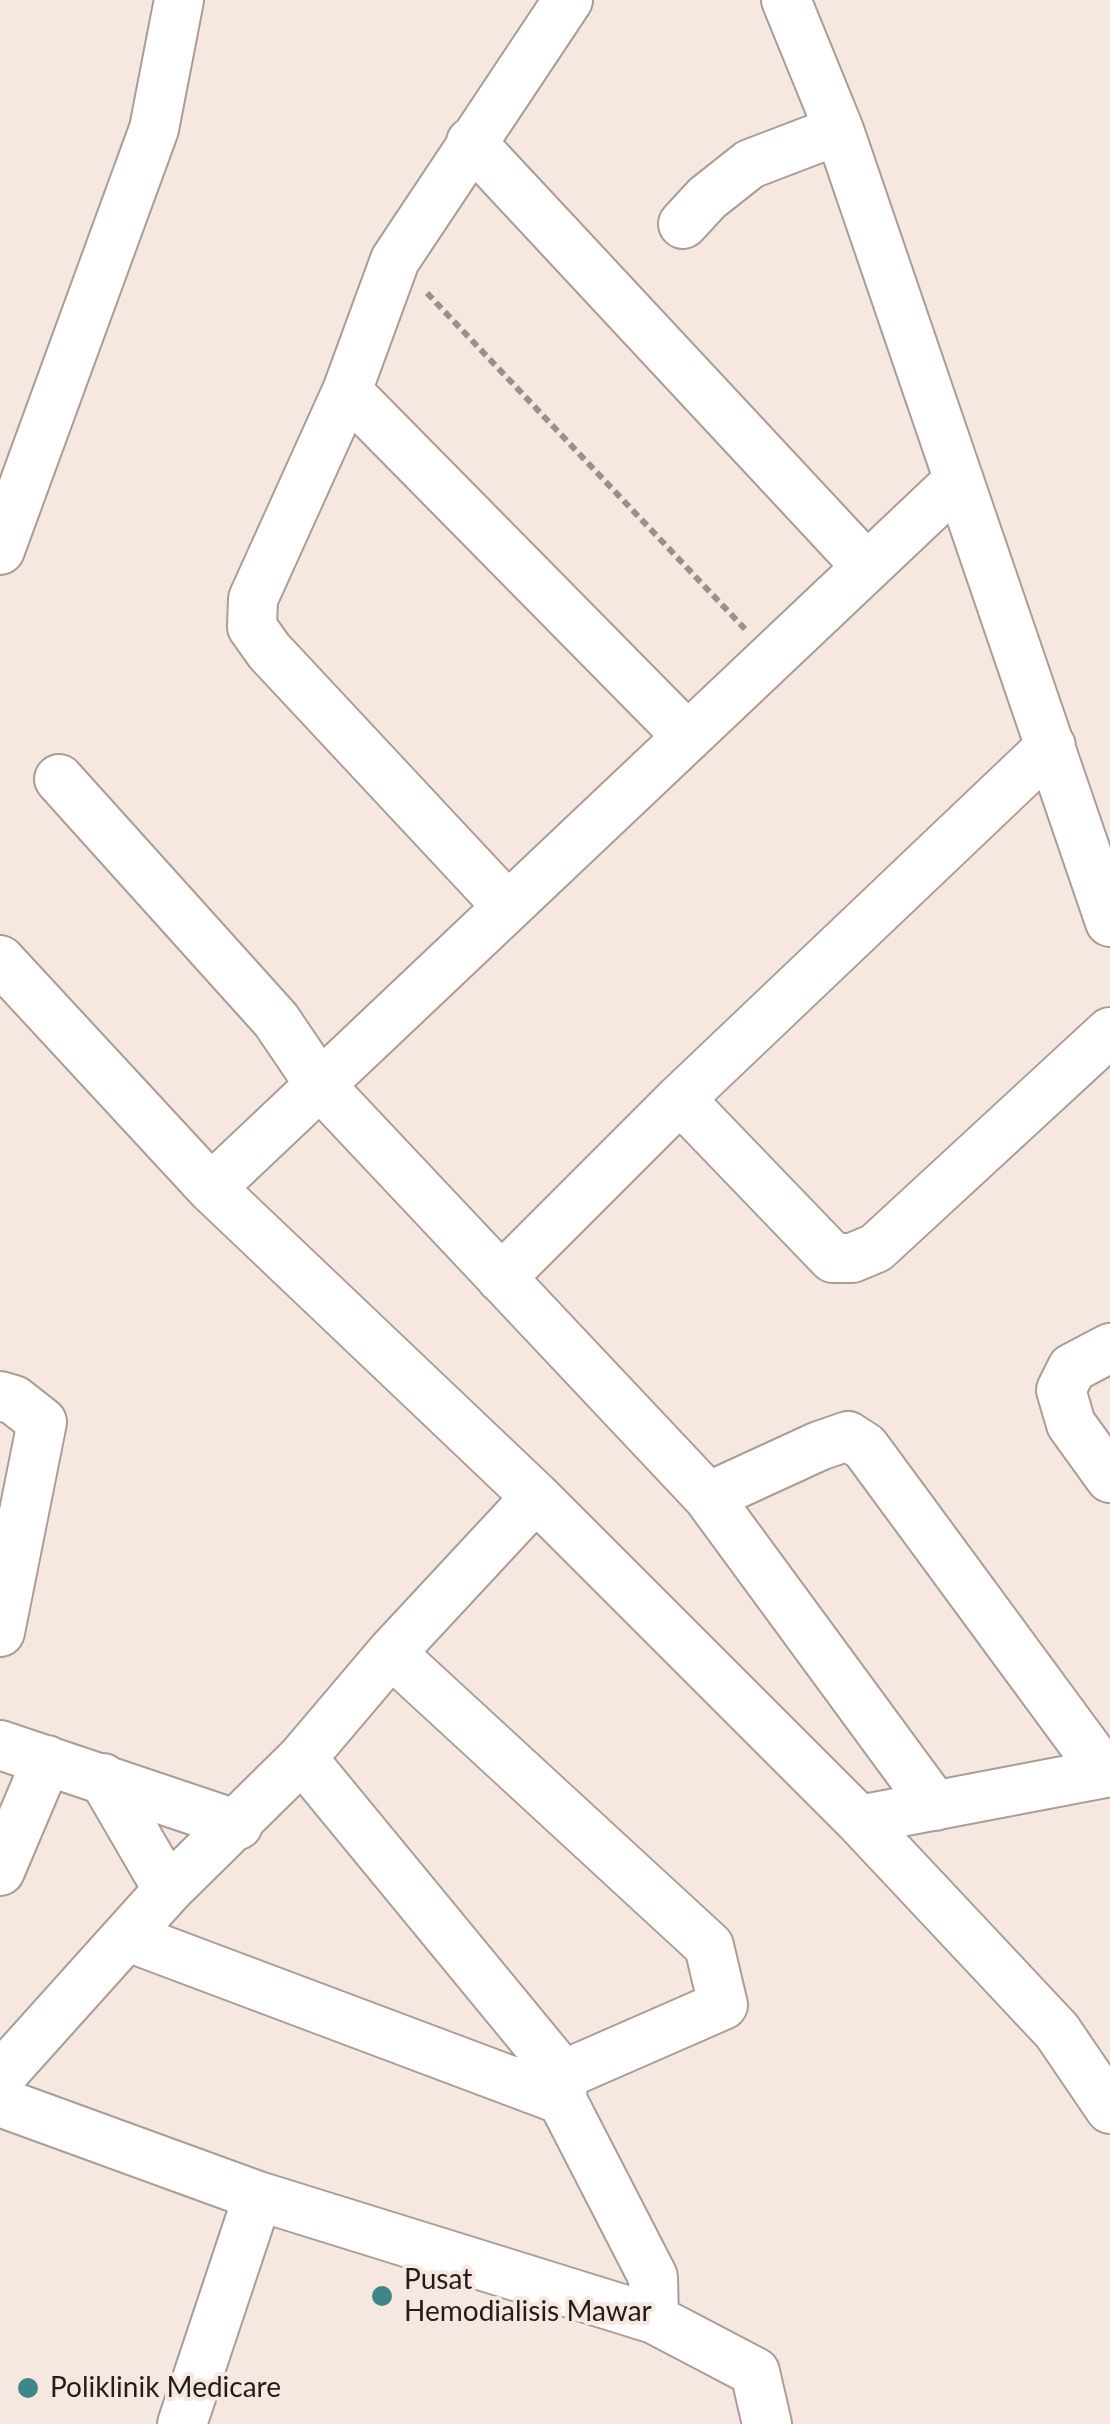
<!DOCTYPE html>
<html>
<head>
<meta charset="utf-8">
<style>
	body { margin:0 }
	canvas { display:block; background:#f6e7e1 }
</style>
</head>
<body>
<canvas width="1110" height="2424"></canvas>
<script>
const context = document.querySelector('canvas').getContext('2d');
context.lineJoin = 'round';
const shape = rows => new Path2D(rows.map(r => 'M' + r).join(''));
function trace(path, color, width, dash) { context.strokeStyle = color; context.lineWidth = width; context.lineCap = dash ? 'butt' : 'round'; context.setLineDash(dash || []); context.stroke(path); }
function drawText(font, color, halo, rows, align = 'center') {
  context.font = font + ' Lato,sans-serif'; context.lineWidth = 8; context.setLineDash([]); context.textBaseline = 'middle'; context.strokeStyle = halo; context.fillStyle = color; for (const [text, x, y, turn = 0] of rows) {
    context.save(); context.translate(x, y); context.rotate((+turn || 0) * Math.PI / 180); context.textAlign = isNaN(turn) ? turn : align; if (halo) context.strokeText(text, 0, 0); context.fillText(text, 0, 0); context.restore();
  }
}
const minor = shape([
	[786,0,839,130,1110,922],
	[471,142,867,567],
	[683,224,707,198,750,164,839,130],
	[347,391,688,737],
	[0,550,154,129,179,0],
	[59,779,276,1020,320,1085,708,1497,935,1806],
	[508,907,269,651,252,627,253,599,347,391,395,260,568,0],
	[0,960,211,1188,536,1497,859,1820,1057,2031,1110,2109],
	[680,1099,833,1258,852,1258,876,1248,1110,1032],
	[211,1188,959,480],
	[501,1278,680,1099,1051,746],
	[1110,1348,1072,1368,1061,1390,1071,1424,1110,1478],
	[0,1396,14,1400,42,1422,0,1632],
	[708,1497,819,1446,848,1436,865,1447,1105,1773],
	[391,1653,709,1946,723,2005,563,2075],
	[0,1745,238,1825],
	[302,1758,563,2075,562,2100],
	[103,1778,168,1890],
	[859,1820,1110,1772],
	[0,1871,47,1760],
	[128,1937,562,2100,653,2277,654,2319],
	[0,2077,168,1890,302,1758,391,1653,536,1497],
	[0,2102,258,2196,654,2319,755,2372,767,2424],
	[182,2424,258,2196]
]);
trace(minor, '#aa9d96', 52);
trace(shape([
	[427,293,745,629]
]), '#9a8f8b', 6, [8, 5]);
trace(minor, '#fff', 48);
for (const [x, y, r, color] of [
	[382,2296,12,"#3e8687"],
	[28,2388,12,"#3e8687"]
]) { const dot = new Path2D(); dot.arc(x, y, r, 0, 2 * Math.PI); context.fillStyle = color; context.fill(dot); trace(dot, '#f6e7e1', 4); }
drawText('28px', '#221d1b', '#f6e7e1', [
	["Pusat",404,2280],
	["Hemodialisis Mawar",404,2312],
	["Poliklinik Medicare",50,2388]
], 'left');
</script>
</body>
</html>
